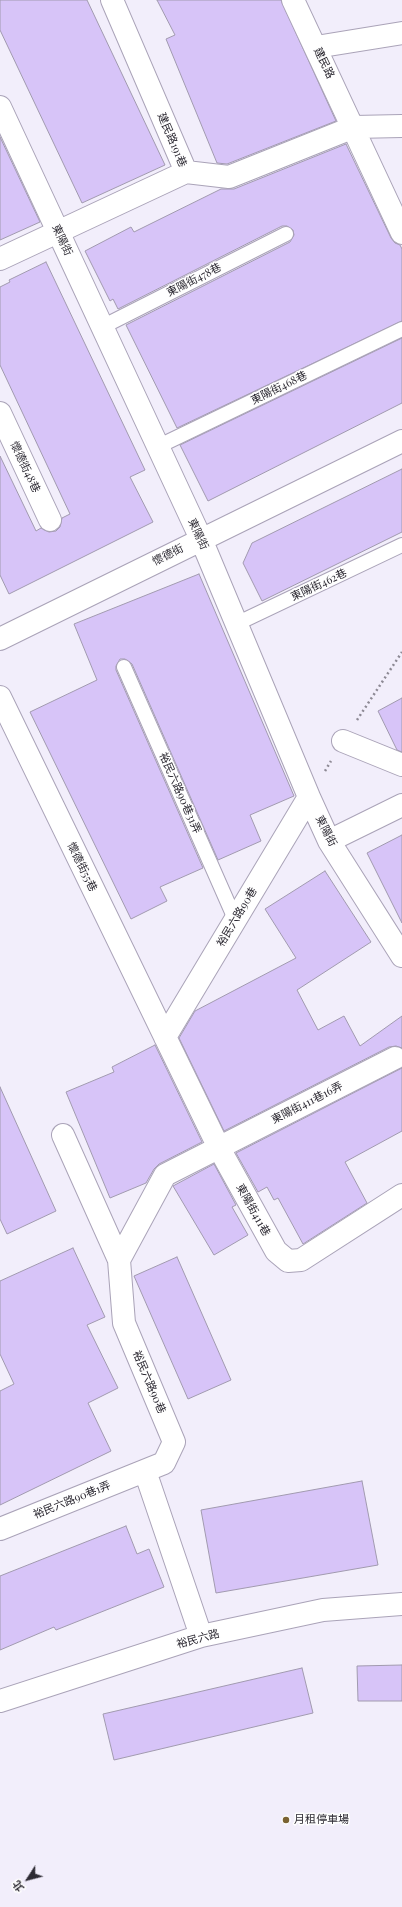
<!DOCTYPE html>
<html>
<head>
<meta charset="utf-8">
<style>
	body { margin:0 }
	#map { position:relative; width:402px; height:1907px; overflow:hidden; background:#f2eefb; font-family:"Playfair Display","Noto Sans TC",serif }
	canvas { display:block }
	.north { position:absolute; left:8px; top:1859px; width:40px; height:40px; -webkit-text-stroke:3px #fefefe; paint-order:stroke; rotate:234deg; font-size:11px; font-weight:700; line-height:16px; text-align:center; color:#2d2a33 }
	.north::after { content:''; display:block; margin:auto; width:14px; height:18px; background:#2d2a33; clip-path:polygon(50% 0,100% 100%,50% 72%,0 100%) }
</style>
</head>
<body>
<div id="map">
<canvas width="402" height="1907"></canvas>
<div class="north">北</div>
</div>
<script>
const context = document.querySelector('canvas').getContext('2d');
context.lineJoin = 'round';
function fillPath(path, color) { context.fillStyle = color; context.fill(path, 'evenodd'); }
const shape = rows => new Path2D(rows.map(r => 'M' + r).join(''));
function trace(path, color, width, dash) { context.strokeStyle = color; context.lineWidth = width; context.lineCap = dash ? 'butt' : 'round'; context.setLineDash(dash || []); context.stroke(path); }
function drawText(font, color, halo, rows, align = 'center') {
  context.font = font + ' "Playfair Display","Noto Sans TC",serif'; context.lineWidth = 3; context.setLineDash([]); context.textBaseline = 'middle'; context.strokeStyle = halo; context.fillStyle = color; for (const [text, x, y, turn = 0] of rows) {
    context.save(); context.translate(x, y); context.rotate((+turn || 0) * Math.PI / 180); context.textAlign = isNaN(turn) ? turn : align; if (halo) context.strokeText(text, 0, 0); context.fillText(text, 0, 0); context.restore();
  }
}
const building = shape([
	[0,0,87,0,165,165,82,203,0,30,0,0],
	[157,0,281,0,336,121,227,164,217,163,166,39,175,35,157,0],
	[0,137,40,222,0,240,0,137],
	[346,144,391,238,395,243,400,245,402,249,402,321,177,428,126,325,290,242,294,235,293,230,287,226,282,226,118,309,113,299,110,301,85,251,131,227,134,232,221,189,234,189,346,144],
	[46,262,145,470,130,477,153,522,9,594,0,575,0,456,36,531,41,528,49,532,56,531,60,527,62,518,70,514,0,365,0,287,10,282,9,280,46,262],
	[402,338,402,403,208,501,180,445,402,338],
	[402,469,402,532,262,601,243,563,252,543,402,469],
	[199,574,294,796,250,815,261,841,218,860,132,664,125,659,120,659,116,666,116,670,203,868,160,887,167,901,131,919,30,712,97,680,74,624,199,574],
	[402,698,402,752,397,750,378,711,402,698],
	[402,835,402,923,367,853,402,835],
	[325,871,371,942,297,990,318,1030,344,1016,360,1046,402,1016,402,1048,396,1046,389,1047,224,1131,179,1038,195,1011,296,958,265,909,325,871],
	[155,1045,202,1142,159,1164,154,1169,146,1183,110,1198,66,1092,114,1072,112,1067,155,1045],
	[402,1068,402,1131,345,1162,367,1203,303,1244,278,1198,274,1200,267,1187,258,1192,236,1153,402,1068],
	[0,1087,56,1211,7,1234,0,1219,0,1087],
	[214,1164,236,1205,232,1207,248,1235,214,1255,173,1186,214,1164],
	[73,1248,105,1317,87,1325,118,1388,88,1403,111,1451,0,1505,0,1391,14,1384,0,1354,0,1281,73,1248],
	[177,1257,231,1380,188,1399,134,1276,177,1257],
	[362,1481,378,1565,216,1593,201,1510,362,1481],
	[126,1526,137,1554,149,1549,164,1587,56,1630,54,1627,0,1650,0,1576,126,1526],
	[402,1665,402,1701,358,1701,357,1666,402,1665],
	[302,1668,313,1713,114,1760,103,1714,302,1668]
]);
fillPath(building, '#d7c4f8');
trace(building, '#a19aaf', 1);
const lane = shape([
	[102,327,286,234],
	[157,447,402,329],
	[236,624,402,545],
	[124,667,235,919]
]);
const street = shape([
	[293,0,402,233],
	[316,47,402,33],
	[0,107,201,539,309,797,329,841,402,956],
	[186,172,229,177,354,127,402,126],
	[0,259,186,172,112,0],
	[0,413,50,520],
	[0,639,402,441],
	[0,697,219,1148,276,1251,288,1261,301,1260,402,1195],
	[343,741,402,765],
	[329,841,402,805],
	[165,1037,309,797],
	[63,1135,119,1260],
	[145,1471,201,1636],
	[0,1529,164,1463,174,1442,124,1323,119,1260,165,1175,395,1058],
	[0,1701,201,1636,323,1610,402,1604]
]);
trace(lane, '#aaa3b8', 16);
trace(street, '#aaa3b8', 24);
trace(shape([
	[357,720,402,652],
	[325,771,331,761]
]), '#8d8994', 2.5, [2, 3]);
trace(lane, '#fff', 14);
trace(street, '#fff', 22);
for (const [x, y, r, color] of [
	[286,1820,4,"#7a6232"]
]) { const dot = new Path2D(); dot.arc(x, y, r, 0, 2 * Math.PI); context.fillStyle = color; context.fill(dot); trace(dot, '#fefefe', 1.5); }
drawText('11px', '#2d2a33', '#fefefe', [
	["建民路",324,63,64],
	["建民路191巷",172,140,67],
	["東陽街",62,240,65],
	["東陽街478巷",194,280,-27],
	["東陽街468巷",279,388,-26],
	["懷德街48巷",25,467,65],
	["東陽街",198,534,65],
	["懷德街",168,555,-27],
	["東陽街462巷",319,585,-25],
	["裕民六路90巷31弄",180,793,66],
	["東陽街",326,831,63],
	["懷德街55巷",82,867,64],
	["裕民六路90巷",237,917,-59],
	["東陽街411巷16弄",307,1103,-27],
	["東陽街411巷",253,1210,61],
	["裕民六路90巷",149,1382,67],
	["裕民六路90巷1弄",72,1500,-22],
	["裕民六路",198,1639,-15]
]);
drawText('11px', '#2d2a33', '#fefefe', [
	["月租停車場",294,1820]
], 'left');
</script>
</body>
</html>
